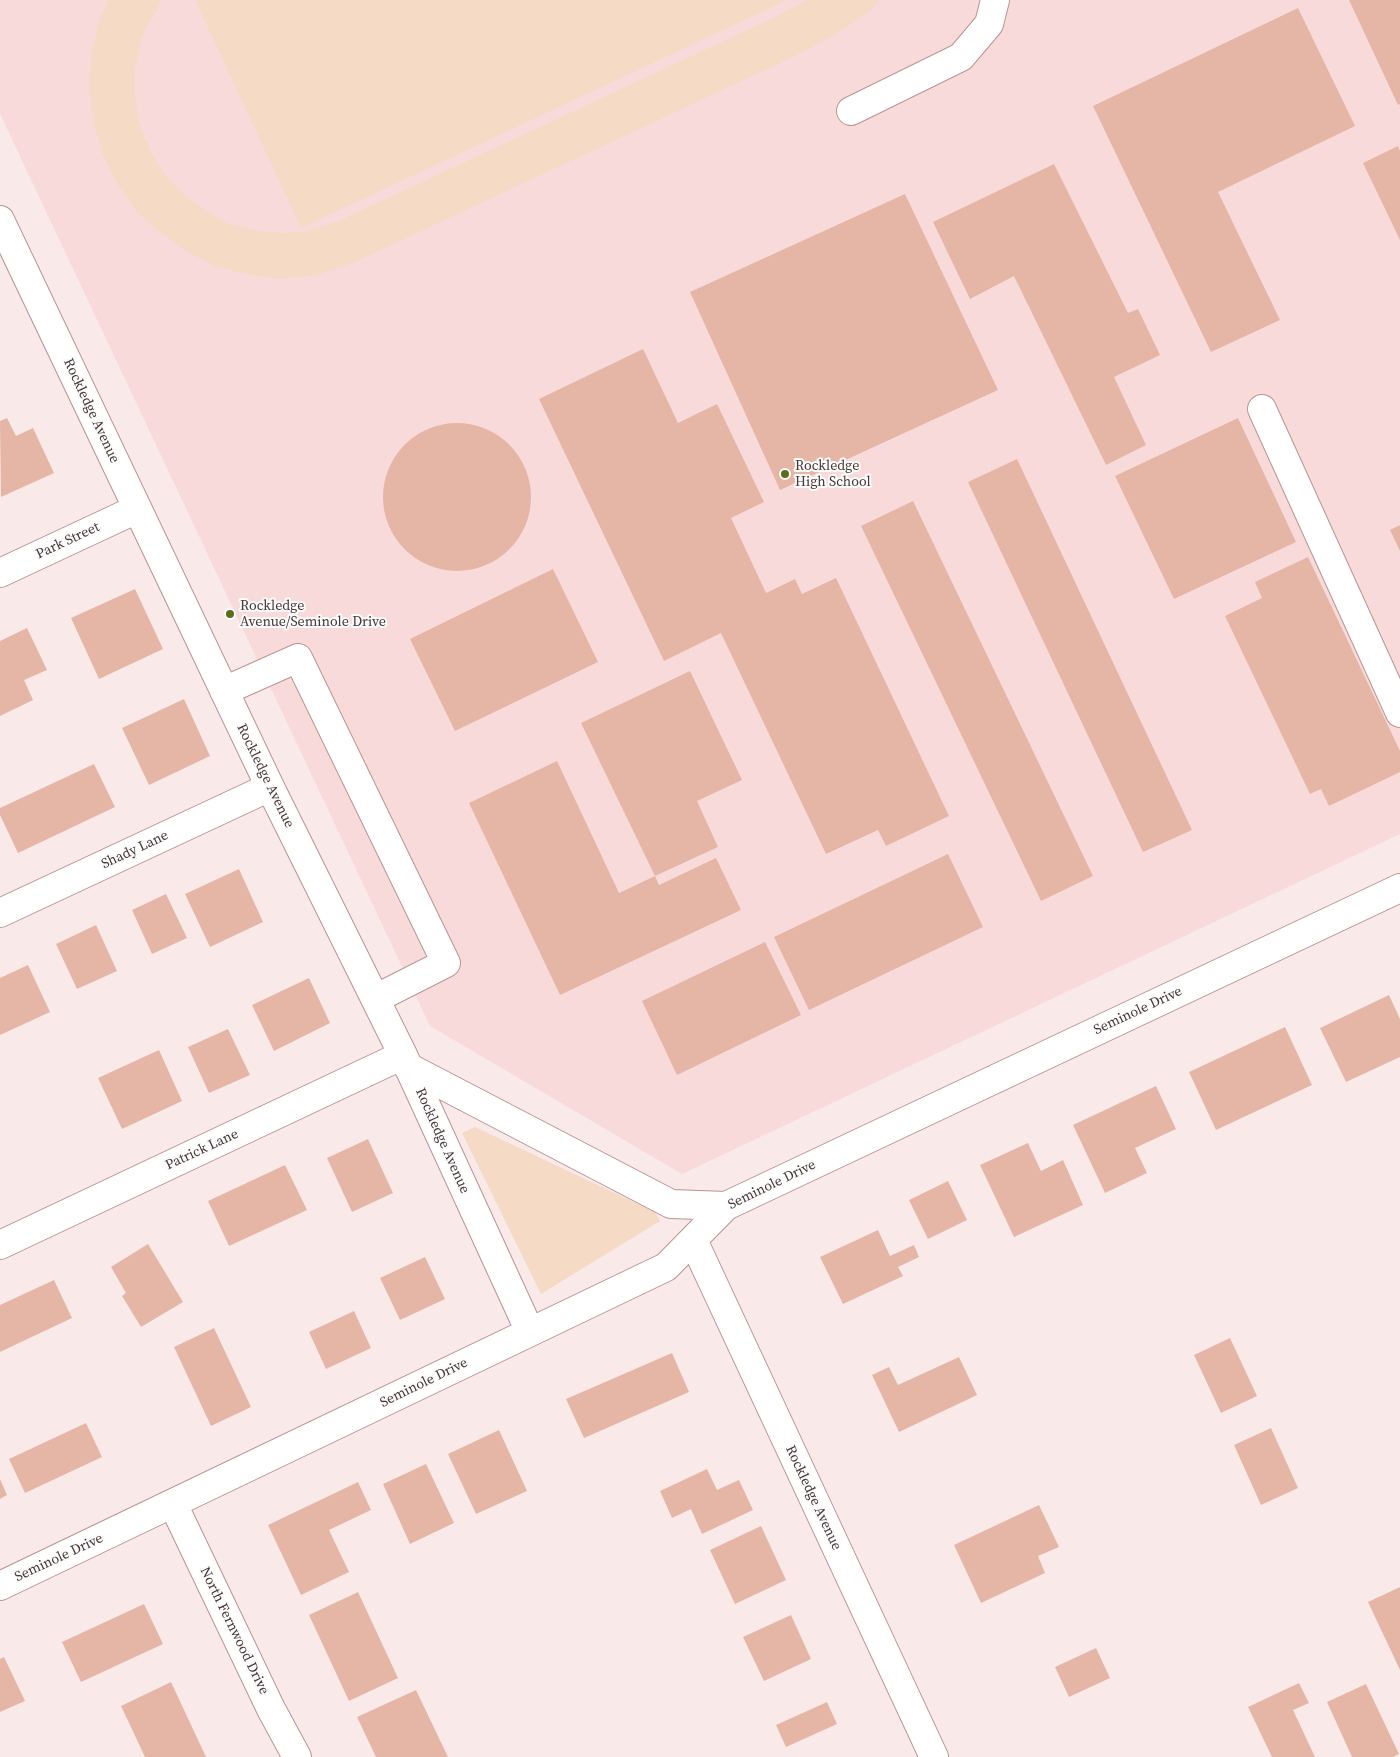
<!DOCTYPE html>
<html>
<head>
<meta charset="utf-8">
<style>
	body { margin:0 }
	canvas { display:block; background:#fae9e9 }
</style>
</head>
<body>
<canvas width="1400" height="1757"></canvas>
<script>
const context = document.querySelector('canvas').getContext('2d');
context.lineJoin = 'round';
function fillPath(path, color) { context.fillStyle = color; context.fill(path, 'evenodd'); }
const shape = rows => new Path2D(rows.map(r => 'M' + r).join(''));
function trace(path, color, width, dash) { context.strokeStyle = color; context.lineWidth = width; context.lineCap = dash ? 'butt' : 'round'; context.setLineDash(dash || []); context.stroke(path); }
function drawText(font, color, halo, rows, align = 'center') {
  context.font = font + ' "Source Serif 4",serif'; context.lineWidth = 4; context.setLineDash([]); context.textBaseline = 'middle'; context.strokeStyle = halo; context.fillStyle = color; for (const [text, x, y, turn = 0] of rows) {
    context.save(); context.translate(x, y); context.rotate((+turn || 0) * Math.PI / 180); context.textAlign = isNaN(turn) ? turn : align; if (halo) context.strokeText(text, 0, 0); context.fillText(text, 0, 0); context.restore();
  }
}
fillPath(shape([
	[0,0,1400,0,1400,834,682,1174,430,1026,0,114]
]), '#f9dada');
fillPath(shape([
	[109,0,162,0,142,36,135,68,135,95,139,122,149,148,162,171,180,191,202,208,227,223,256,231,285,233,308,231,341,220,773,18,807,0,880,0,867,13,833,36,795,56,353,263,318,275,280,279,251,275,217,267,188,252,160,232,137,212,118,185,103,156,94,126,89,90,91,55,100,18],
	[195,0,787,0,301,228],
	[475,1127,655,1212,660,1221,541,1294,462,1133]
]), '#f5dac6');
fillPath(shape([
	[1349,0,1400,0,1400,104,1398,105],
	[1298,8,1355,126,1218,192,1280,320,1211,352,1093,106],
	[1398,146,1400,151,1400,240,1363,163],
	[1054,164,1128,313,1138,309,1160,355,1114,377,1146,445,1106,465,1014,276,970,299,933,222],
	[905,194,998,390,780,490,690,292],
	[643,349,678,423,717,404,764,502,731,518,766,593,795,579,802,594,836,578,949,816,886,846,878,830,826,854,721,633,664,661,539,399],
	[7,418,16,436,33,428,54,473,1,497,0,421],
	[1238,418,1296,542,1174,599,1115,476],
	'383 497a74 74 0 1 1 148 0a74 74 0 1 1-148 0Z',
	[1017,459,1192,830,1143,852,968,482],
	[913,501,1093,876,1041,901,861,526],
	[1400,525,1400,551,1390,530],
	[1308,557,1400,751,1400,772,1329,806,1321,789,1310,794,1225,616,1262,598,1255,582],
	[553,569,598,662,455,731,410,639],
	[135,589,163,649,99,679,71,618],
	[27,628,47,670,24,680,33,700,0,716,0,641],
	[690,671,742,780,697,801,718,847,655,876,581,723],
	[184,699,210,756,149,785,122,728],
	[557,761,619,893,655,876,659,885,716,858,741,910,560,995,469,803],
	[94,764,115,807,18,853,0,815,0,808],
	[948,854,983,927,809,1010,774,937],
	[239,869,263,922,210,947,185,894],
	[166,894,187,938,152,954,132,910],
	[96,925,117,971,77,989,56,944],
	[765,942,801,1015,677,1075,642,1001],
	[28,965,50,1012,0,1035,0,978],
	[309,978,330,1023,274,1051,252,1005],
	[1389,995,1400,1019,1400,1057,1346,1082,1320,1028],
	[1285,1027,1312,1085,1216,1130,1189,1072],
	[228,1029,250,1075,209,1093,188,1047],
	[159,1050,182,1101,122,1129,98,1078],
	[1156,1086,1176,1129,1135,1148,1147,1173,1105,1193,1073,1125],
	[368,1139,393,1193,352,1212,327,1158],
	[1028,1143,1041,1171,1063,1160,1083,1205,1014,1237,980,1165],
	[285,1165,307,1210,229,1246,208,1201],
	[948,1181,967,1220,928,1239,909,1200],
	[878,1230,890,1256,914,1245,919,1257,898,1267,903,1276,843,1304,820,1257],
	[148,1244,183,1302,141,1327,122,1296,126,1293,111,1267],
	[425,1257,445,1299,400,1320,380,1278],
	[54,1280,72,1318,0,1352,0,1305],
	[354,1311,371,1348,326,1369,309,1332],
	[214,1328,251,1407,211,1426,174,1347],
	[1230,1338,1257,1396,1221,1413,1194,1355],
	[672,1353,689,1392,584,1438,566,1399],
	[959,1357,977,1395,899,1432,872,1375,889,1367,898,1385],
	[86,1423,102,1457,25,1493,9,1459],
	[1271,1428,1298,1488,1261,1505,1234,1445],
	[499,1430,527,1491,476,1514,448,1454],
	[426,1464,454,1523,410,1544,383,1484],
	[707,1469,717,1490,739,1480,753,1510,702,1534,691,1509,672,1518,660,1491],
	[0,1479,7,1495,0,1499],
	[358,1482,371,1510,329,1530,349,1572,301,1595,268,1525],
	[1039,1505,1059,1547,1038,1556,1045,1573,981,1603,954,1545],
	[761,1526,786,1580,735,1604,710,1550],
	[1400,1587,1400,1670,1368,1602],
	[358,1592,398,1678,349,1701,309,1615],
	[144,1604,163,1644,81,1682,62,1642],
	[791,1615,811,1659,764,1681,743,1637],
	[1096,1648,1110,1678,1069,1697,1055,1667],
	[4,1657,25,1701,0,1712,0,1659],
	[171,1682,206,1757,145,1757,121,1706],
	[1299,1683,1309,1703,1293,1710,1315,1757,1272,1757,1248,1707],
	[1366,1684,1399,1754,1393,1757,1352,1757,1327,1702],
	[416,1690,448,1757,376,1757,357,1717],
	[827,1702,837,1724,786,1747,776,1725]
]), '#e5b6a6');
const minor = shape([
	[851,111,961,57,989,24,995,0],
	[0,220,270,787,403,1055,530,1332],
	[1262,409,1400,713],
	[0,573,137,509],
	[224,691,298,658,446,963,375,999],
	[0,913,270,787],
	[408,1067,671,1204,726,1206],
	[693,1240,934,1757],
	[0,1245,403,1055],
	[173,1504,271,1709,297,1757],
	[0,1586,666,1267,726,1206,1400,888]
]);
trace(minor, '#ba9493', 30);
trace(minor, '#fff', 28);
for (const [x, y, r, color] of [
	[785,474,5,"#5d6d19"],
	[230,614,5,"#5d6d19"]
]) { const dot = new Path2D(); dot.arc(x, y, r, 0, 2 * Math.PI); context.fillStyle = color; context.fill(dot); trace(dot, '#fbfbfb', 2); }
drawText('14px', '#463636', '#fbfbfb', [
	["Rockledge Avenue",91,411,65],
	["Park Street",68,541,-25],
	["Rockledge Avenue",265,776,64],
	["Shady Lane",135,850,-25],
	["Seminole Drive",1138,1011,-25],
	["Rockledge Avenue",442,1141,66],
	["Patrick Lane",202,1150,-25],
	["Seminole Drive",772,1185,-26],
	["Seminole Drive",424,1383,-26],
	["Rockledge Avenue",813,1498,65],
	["Seminole Drive",59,1558,-25],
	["North Fernwood Drive",234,1631,64]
]);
drawText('14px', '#463636', '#fbfbfb', [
	["Rockledge",795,466],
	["High School",795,482],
	["Rockledge",240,606],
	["Avenue/Seminole Drive",240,622]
], 'left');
</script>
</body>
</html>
